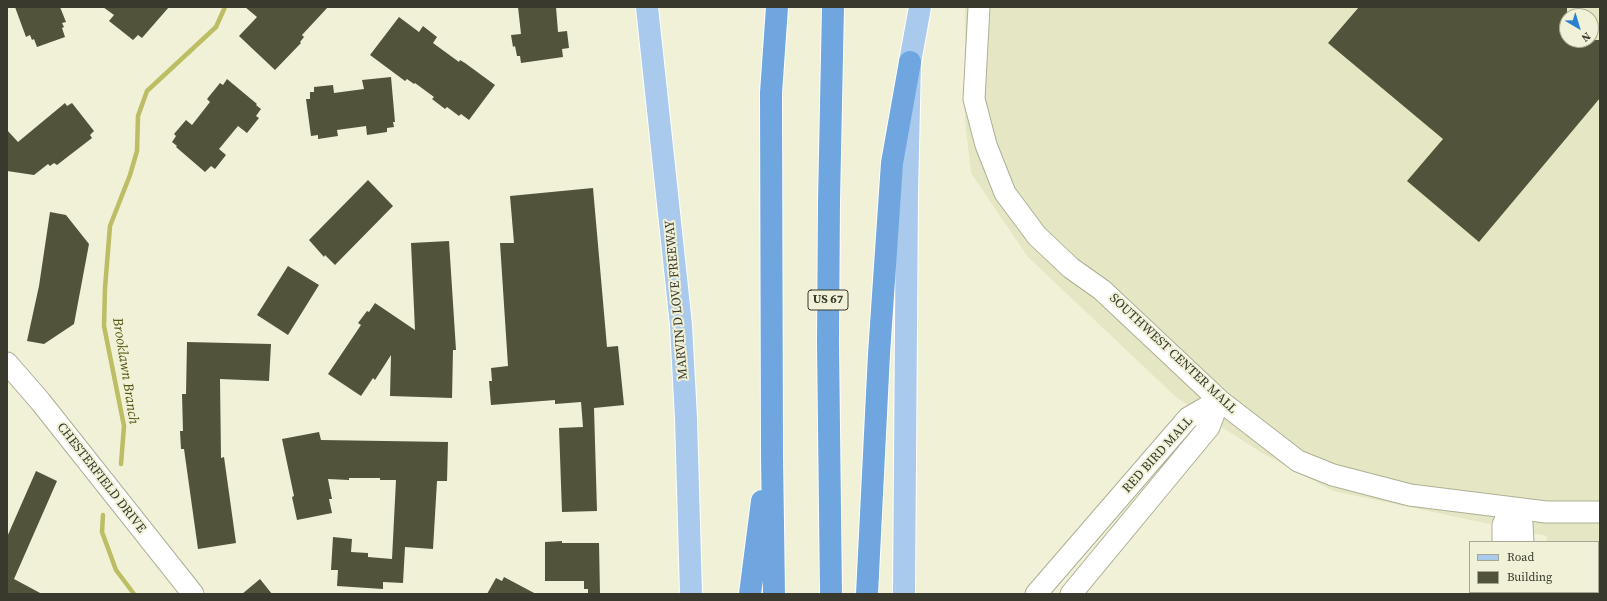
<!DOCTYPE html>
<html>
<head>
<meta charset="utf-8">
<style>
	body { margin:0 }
	#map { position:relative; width:1607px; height:601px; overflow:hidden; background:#f0f1d6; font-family:"Source Serif 4",serif }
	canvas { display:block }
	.frame { position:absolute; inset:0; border:8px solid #39392e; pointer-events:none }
	.legend { position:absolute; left:1469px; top:541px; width:130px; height:52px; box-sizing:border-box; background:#f0f1d6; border:1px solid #a7a793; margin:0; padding:5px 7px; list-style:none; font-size:12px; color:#39392e }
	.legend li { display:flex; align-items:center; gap:8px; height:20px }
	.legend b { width:20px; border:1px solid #a7a793 }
	.north { position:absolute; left:1559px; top:8px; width:40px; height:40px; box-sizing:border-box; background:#f0f1d6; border:1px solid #a7a793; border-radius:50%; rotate:142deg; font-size:11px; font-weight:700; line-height:16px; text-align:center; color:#39392e }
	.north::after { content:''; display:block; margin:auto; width:14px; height:18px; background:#2b81cf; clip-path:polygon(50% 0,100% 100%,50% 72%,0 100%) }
</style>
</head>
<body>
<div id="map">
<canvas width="1607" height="601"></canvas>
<div class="frame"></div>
<ul class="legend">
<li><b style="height:5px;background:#a9caec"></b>Road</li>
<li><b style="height:11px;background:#52533b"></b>Building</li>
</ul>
<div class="north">N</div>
</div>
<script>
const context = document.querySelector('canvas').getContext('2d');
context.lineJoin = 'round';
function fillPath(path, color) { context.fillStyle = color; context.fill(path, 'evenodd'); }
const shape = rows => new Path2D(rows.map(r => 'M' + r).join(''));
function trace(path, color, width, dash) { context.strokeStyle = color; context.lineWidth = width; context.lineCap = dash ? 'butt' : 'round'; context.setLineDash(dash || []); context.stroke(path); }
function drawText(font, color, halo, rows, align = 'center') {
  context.font = font + ' "Source Serif 4",serif'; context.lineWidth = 4; context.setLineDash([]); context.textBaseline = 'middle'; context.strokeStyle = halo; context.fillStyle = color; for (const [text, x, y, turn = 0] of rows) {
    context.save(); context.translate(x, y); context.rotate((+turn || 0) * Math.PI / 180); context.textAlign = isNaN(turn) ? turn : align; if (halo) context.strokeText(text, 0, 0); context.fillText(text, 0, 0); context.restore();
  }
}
fillPath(shape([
	[965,7,1600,7,1600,594,1541,594,1541,592,1598,592,1598,542,1546,542,1547,536,1333,491,1262,453,1177,398,1028,257,971,173,965,120],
	[1567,16,1591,16,1591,40,1567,40]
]), '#e5e6c4');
trace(shape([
	[121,464,124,426,104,326,105,288,110,226,130,175,137,151,138,116,147,91,216,27,225,7],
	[103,515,102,532,116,570,134,594]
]), '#bcbd64', 4.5);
fillPath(shape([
	[15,7,60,7,66,22,62,23,64,27,62,28,65,37,37,47,34,39,32,40,30,35,26,37],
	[103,7,169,7,142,38,138,35,133,40,109,21,114,15],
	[245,7,328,7,302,35,304,37,300,42,301,43,275,70,239,36,257,17],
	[518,7,556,7,558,32,567,31,569,48,562,49,563,57,521,63,520,56,517,56,515,46,513,47,511,35,521,34],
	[1359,7,1567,7,1567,40,1600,40,1600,98,1479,242,1407,181,1443,139,1328,43],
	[399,17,419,32,423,26,437,37,433,43,459,62,460,60,465,63,495,85,469,120,461,114,459,116,447,107,445,109,432,99,434,97,415,83,414,84,407,79,405,81,370,55],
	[391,77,395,122,393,122,394,127,387,128,387,132,367,135,366,126,337,130,338,136,318,139,318,135,311,136,306,99,310,99,310,92,314,92,314,87,333,85,334,93,364,89,362,80],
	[227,79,257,104,256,105,261,109,256,116,259,118,247,133,238,126,219,149,226,155,215,169,211,166,205,172,176,147,177,146,172,142,176,136,174,134,186,120,192,125,210,102,207,99,220,83,223,85],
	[65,103,67,106,72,103,94,131,90,135,92,138,57,165,54,163,50,166,48,164,34,175,7,171,7,130,18,142],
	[368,180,393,206,335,265,325,255,324,257,309,240],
	[593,188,607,347,618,346,624,405,594,408,597,511,562,512,559,428,583,427,581,402,555,404,555,400,491,405,489,381,492,381,491,368,508,366,500,243,514,243,510,196],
	[50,212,66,215,89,244,74,324,44,344,27,341,39,286],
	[449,241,456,350,453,350,452,398,390,396,391,355,375,380,373,378,361,396,328,374,361,325,358,323,367,311,369,312,375,303,415,330,411,243],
	[288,266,319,285,288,335,257,315],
	[187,342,271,344,269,381,220,379,221,458,224,457,236,543,198,549,184,449,181,449,180,431,183,431,182,394,186,394],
	[319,432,321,440,448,442,447,481,437,481,433,549,405,547,403,583,383,582,383,589,337,586,338,570,331,570,333,537,352,539,351,552,368,553,368,557,392,559,396,480,380,480,380,478,349,478,349,480,328,479,332,499,329,499,332,513,297,520,292,497,294,496,282,439],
	[36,471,57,481,14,579,42,594,7,594,7,537],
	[562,541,562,543,599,543,600,594,588,594,588,589,584,589,584,581,545,581,545,542],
	[504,577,536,594,487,594,496,578,502,581],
	[260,579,272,594,242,594]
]), '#52533b');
const minor = shape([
	[979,7,974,99,986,145,1005,193,1037,236,1071,268,1102,290,1219,400,1298,461,1333,475,1410,495,1546,512,1600,512],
	[7,363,40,401,193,594],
	[1503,542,1503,525,1511,508,1522,524,1523,542],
	[1501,592,1501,594],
	[1523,592,1523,594],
	[1036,594,1188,418,1219,400],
	[1071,594,1209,427,1219,400]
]);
const major = shape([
	[647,7,681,325,686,418,691,594],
	[904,594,907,193,910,62,920,7]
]);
const highway = shape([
	[750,594,762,501],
	[774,594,772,455,771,93,777,7],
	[831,594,828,342,829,202,833,7],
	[867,594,879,354,892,163,910,62]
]);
trace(minor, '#aeaf95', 23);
trace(major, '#fff', 24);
trace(highway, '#fff', 24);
trace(minor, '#fff', 21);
trace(major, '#a9caec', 22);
trace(highway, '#6fa6df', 22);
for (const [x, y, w] of [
	[828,300,40]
]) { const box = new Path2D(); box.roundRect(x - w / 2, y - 10, w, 20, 3); context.fillStyle = '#f0f1d6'; context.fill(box); trace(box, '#39392e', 1); }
drawText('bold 12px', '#39392e', null, [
	["US 67",828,300]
]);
drawText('13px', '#39392e', '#f0f1d6', [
	["MARVIN D LOVE FREEWAY",677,300,-95],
	["SOUTHWEST CENTER MALL",1173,354,43],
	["RED BIRD MALL",1158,455,-48],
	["CHESTERFIELD DRIVE",101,478,52]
]);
drawText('italic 14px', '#565513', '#f0f1d6', [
	["Brooklawn Branch",125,371,81]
]);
</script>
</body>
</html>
